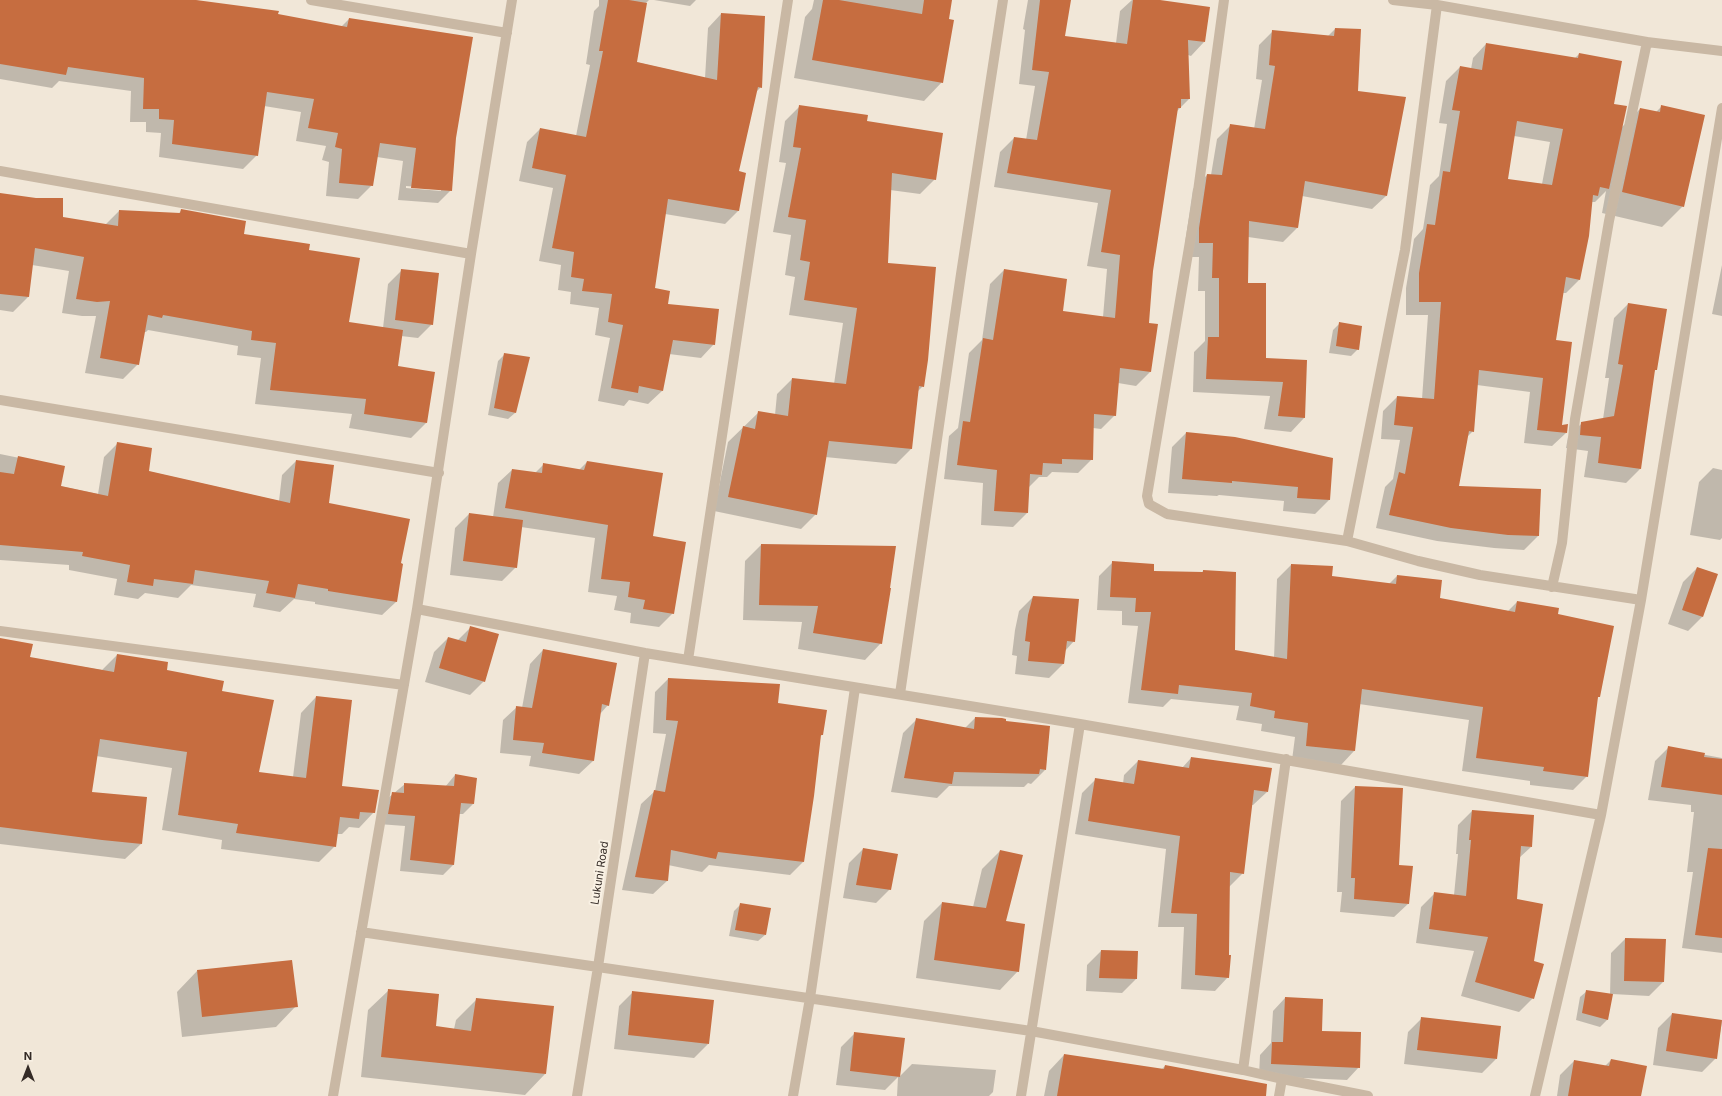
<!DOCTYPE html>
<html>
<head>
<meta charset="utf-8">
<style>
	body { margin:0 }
	#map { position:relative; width:1722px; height:1096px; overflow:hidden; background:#f1e7d8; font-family:Inter,sans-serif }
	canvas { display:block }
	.north { position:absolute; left:8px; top:1048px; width:40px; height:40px; -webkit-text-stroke:3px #f9f1e4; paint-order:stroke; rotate:0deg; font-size:11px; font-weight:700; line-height:16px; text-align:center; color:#342b26 }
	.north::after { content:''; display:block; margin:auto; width:14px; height:18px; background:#342b26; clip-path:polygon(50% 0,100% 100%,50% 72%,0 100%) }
</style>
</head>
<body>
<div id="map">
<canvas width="1722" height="1096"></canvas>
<div class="north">N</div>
</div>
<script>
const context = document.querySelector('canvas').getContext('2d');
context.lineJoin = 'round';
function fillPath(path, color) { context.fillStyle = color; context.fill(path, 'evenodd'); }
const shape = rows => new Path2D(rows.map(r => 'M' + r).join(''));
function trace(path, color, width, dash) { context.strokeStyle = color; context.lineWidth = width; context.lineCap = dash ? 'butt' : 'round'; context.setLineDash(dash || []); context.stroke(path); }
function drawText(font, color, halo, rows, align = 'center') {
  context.font = font + ' Inter,sans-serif'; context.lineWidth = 4; context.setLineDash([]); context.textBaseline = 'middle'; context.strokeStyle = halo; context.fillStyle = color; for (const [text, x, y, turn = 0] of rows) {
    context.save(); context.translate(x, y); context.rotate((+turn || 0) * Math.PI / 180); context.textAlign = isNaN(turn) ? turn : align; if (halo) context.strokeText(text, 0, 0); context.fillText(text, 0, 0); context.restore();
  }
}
fillPath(shape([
	[0,0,194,0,341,27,349,19,455,138,451,190,438,203,398,200,403,161,377,157,372,185,358,199,326,196,329,162,322,160,326,146,296,141,301,112,264,106,257,155,243,169,159,157,161,133,146,132,146,122,130,122,131,91,59,81,52,88,0,79],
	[406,186,441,189,441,191,406,188],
	[599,0,649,0,646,3,636,62,705,78,708,28,721,14,761,87,756,92,738,172,739,210,725,224,665,214,654,289,667,305,714,344,701,358,669,354,662,391,648,404,629,400,624,406,598,401,610,338,595,335,599,308,570,304,571,292,558,290,561,265,539,261,553,188,519,181,527,142,540,129,576,136,590,65,586,64,594,11,599,6],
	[654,0,696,0,690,6],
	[814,0,951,0,948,20,942,82,924,101,794,78,805,17,812,9],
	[1028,0,1070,0,1063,37,1116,43,1120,11,1132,0,1153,0,1204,42,1191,56,1188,55,1189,99,1176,112,1152,271,1147,324,1157,325,1150,372,1136,386,1118,383,1115,415,1101,429,1093,428,1092,459,1078,473,1052,472,1047,477,1039,477,1029,487,1027,513,1013,527,981,525,983,483,944,479,949,436,958,428,969,353,982,340,990,284,1004,270,1061,312,1103,317,1107,269,1087,266,1098,203,994,187,1000,152,1014,138,1026,140,1035,86,1019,84,1025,30,1023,29],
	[1335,29,1357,92,1386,196,1372,209,1302,196,1297,228,1283,242,1248,237,1247,284,1265,359,1306,361,1304,418,1291,432,1264,429,1270,396,1193,392,1194,352,1205,341,1205,291,1198,291,1199,257,1185,257,1185,243,1193,189,1207,175,1211,175,1217,139,1231,125,1254,129,1262,80,1256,79,1259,45,1273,31,1328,36],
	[1486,44,1574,59,1579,54,1613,104,1621,128,1640,109,1656,112,1662,106,1683,206,1662,227,1602,213,1606,191,1595,202,1591,202,1579,280,1566,293,1562,293,1555,341,1561,427,1566,433,1552,446,1524,443,1530,392,1477,385,1473,431,1467,437,1458,487,1538,536,1524,550,1494,548,1437,541,1376,528,1385,487,1393,479,1400,440,1381,439,1383,411,1397,397,1422,399,1428,315,1406,315,1406,288,1414,239,1423,229,1430,185,1439,176,1447,124,1439,123,1446,81,1460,67,1471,69,1473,58],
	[1514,136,1550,142,1542,184,1507,180],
	[800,106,866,122,935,179,920,194,890,190,887,264,923,386,917,392,911,449,896,464,825,457,816,514,801,529,714,511,728,442,759,412,775,415,777,394,792,379,834,384,843,323,789,315,795,277,785,275,791,235,773,232,786,163,779,162,785,121],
	[0,194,62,218,105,225,119,211,178,214,181,211,242,234,308,251,348,323,383,328,388,284,402,270,432,324,418,338,401,336,397,367,434,373,426,423,411,438,349,428,352,414,255,404,261,358,237,355,238,346,148,330,146,332,144,332,138,364,123,379,85,373,96,316,82,316,62,313,69,271,32,265,28,297,13,312,0,310],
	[1722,265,1722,316,1712,314],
	[1628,304,1656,369,1654,372,1640,469,1626,483,1584,477,1588,451,1566,448,1568,437,1582,423,1603,419,1609,378,1605,378,1614,318],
	[1340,323,1358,349,1351,356,1329,353,1333,330],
	[505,354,515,413,508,419,488,415,498,361],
	[1186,433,1332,459,1329,500,1315,514,1283,511,1284,501,1219,495,1217,496,1168,493,1172,447],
	[118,443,147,471,279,501,282,475,296,461,328,504,400,564,396,602,382,615,315,604,315,602,294,599,280,612,253,607,256,594,191,585,178,598,145,593,138,599,114,595,117,579,69,570,69,565,0,560,0,454,64,467,60,486,98,494,104,457],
	[587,462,652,537,673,613,659,627,630,623,631,613,614,610,617,596,588,592,595,538,521,527,516,567,502,581,450,575,455,528,469,514,493,517,498,483,512,470,535,473,544,464,579,470],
	[1713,468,1722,470,1722,538,1720,540,1690,535,1699,482],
	[761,545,881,643,865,660,798,649,802,622,743,620,745,561],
	[1113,562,1153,572,1201,573,1203,571,1234,651,1274,658,1277,579,1291,565,1332,567,1331,577,1389,584,1397,576,1439,599,1508,611,1517,602,1556,615,1599,696,1597,699,1587,776,1573,790,1530,785,1530,781,1462,771,1469,720,1359,704,1354,751,1341,765,1292,760,1295,737,1261,731,1262,724,1236,720,1239,706,1171,699,1163,707,1128,703,1138,626,1122,625,1122,611,1097,610,1099,576],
	[1697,568,1702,617,1688,631,1668,624,1683,582],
	[1033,597,1074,641,1065,651,1063,664,1049,678,1015,674,1017,656,1012,655,1015,630,1019,611],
	[471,627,484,681,470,695,425,682,434,652,448,638,457,641],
	[0,639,29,658,102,670,117,655,221,691,258,773,293,777,301,713,316,697,341,787,374,812,359,828,349,827,342,834,337,834,335,846,319,862,221,849,222,840,162,830,172,768,96,756,91,793,141,844,125,859,0,844],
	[543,650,608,705,600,714,593,761,579,774,529,766,531,756,500,753,503,720,517,707,522,708,530,664],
	[668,679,779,685,777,704,822,735,819,737,803,862,790,875,709,865,702,872,668,865,667,881,653,894,622,890,641,804,655,791,666,734,653,733,655,692],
	[975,718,1045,770,1031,784,1028,783,1024,787,949,786,937,798,891,792,903,733,917,719,965,728],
	[1668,748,1722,758,1722,753,1722,953,1682,948,1693,872,1687,872,1694,812,1691,812,1691,805,1648,800,1655,761],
	[1191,758,1267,792,1253,805,1251,805,1243,873,1229,887,1228,977,1215,991,1181,989,1184,927,1158,927,1166,849,1075,834,1082,793,1096,779,1123,784,1124,775,1138,761,1182,768],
	[455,775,473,804,463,814,459,814,453,865,443,875,400,871,405,826,378,824,382,803,405,784,445,787],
	[1355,787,1398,866,1409,903,1394,917,1340,912,1342,892,1337,892,1341,801],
	[1472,811,1531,847,1519,858,1516,900,1533,962,1533,998,1519,1012,1461,996,1474,951,1416,943,1421,907,1435,893,1454,895,1458,854,1456,854,1458,825],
	[863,849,890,889,876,903,843,898,849,863],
	[1000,851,1005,922,1018,971,1000,990,916,978,924,921,942,903,973,907,982,869],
	[741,904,765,935,758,941,729,936,734,911],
	[1625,939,1663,982,1649,996,1612,994,1607,1020,1600,1027,1576,1020,1580,997,1587,991,1610,995,1611,953],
	[1101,951,1136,979,1122,993,1086,991,1087,965],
	[197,971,296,1006,276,1027,182,1037,177,992],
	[389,990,435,1027,454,1029,456,1020,477,999,553,1007,545,1074,525,1095,361,1077,368,1010],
	[633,992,708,1044,694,1058,614,1049,619,1006],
	[1285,998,1359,1067,1347,1080,1259,1076,1260,1055,1271,1043,1273,1011],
	[1672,1014,1722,1021,1716,1058,1702,1072,1653,1065,1658,1028],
	[1422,1018,1496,1059,1482,1073,1404,1064,1408,1032],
	[855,1033,899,1077,912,1064,996,1070,993,1092,989,1096,897,1096,898,1077,885,1090,836,1085,841,1047],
	[1064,1055,1161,1070,1165,1066,1240,1096,1044,1096,1049,1071],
	[1611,1060,1640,1096,1557,1096,1560,1075,1574,1061,1605,1066]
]), '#0003');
fillPath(shape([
	[0,0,196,0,279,11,278,14,347,27,349,18,473,37,456,138,452,191,411,188,416,148,380,143,373,186,339,183,342,149,335,147,338,133,308,128,314,99,267,92,258,156,172,144,174,120,159,119,159,109,143,109,144,78,68,67,66,75,0,64],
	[608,0,629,0,647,3,637,62,717,80,721,13,765,16,762,88,758,87,739,171,746,173,739,211,668,199,655,288,670,291,668,304,719,309,715,345,673,340,663,391,639,386,638,393,611,388,623,325,608,322,612,294,582,291,584,279,571,277,574,252,552,248,566,175,532,168,540,128,586,137,603,51,599,51],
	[823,0,839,0,922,14,924,0,952,0,949,19,954,20,943,83,812,60],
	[1040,0,1071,0,1065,36,1127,44,1133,0,1160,0,1210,7,1205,42,1188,40,1190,99,1181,99,1181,108,1178,108,1153,271,1149,323,1158,324,1151,372,1120,368,1116,416,1094,414,1093,460,1062,459,1062,464,1043,463,1042,475,1030,474,1028,513,994,511,997,470,957,465,963,421,970,422,983,338,993,340,1004,269,1067,279,1063,311,1115,318,1120,255,1101,252,1111,190,1007,173,1014,137,1037,140,1049,72,1032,70],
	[1335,28,1361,29,1358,91,1406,97,1387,196,1305,181,1298,228,1249,221,1248,283,1266,283,1266,358,1307,360,1305,418,1278,416,1283,382,1206,379,1208,337,1219,337,1219,278,1212,278,1213,243,1199,243,1199,228,1207,174,1222,175,1230,124,1265,129,1275,66,1269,65,1272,30,1334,36],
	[1486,43,1578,58,1579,53,1622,61,1614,104,1627,106,1609,189,1600,187,1598,196,1593,195,1589,236,1580,280,1566,277,1556,340,1572,342,1562,425,1568,424,1567,433,1537,430,1543,378,1479,370,1474,432,1469,431,1459,486,1541,489,1539,536,1508,535,1451,528,1389,515,1399,472,1405,474,1413,427,1394,425,1397,396,1434,399,1441,302,1419,302,1419,273,1427,224,1435,225,1443,171,1450,172,1460,111,1452,110,1460,66,1482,70],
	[1517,121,1563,129,1552,185,1508,179],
	[799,105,868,115,867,121,943,133,936,180,892,173,888,263,936,267,928,360,924,387,919,386,912,449,829,441,817,515,728,497,743,426,755,429,758,411,788,416,792,378,846,384,857,308,804,300,810,262,800,260,806,220,788,217,801,148,793,147],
	[1661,105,1705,115,1684,207,1622,192,1640,108,1660,112],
	[0,193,36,198,63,198,63,217,118,226,119,210,180,213,181,209,246,221,244,234,310,244,309,250,360,258,349,322,403,330,398,366,435,372,427,423,364,414,366,399,270,390,276,343,251,340,252,331,163,315,162,318,148,315,139,365,100,358,110,301,97,302,76,299,84,257,35,248,29,297,0,294],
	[401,269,439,273,433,325,395,320],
	[1628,303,1667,309,1657,370,1655,370,1641,469,1598,463,1601,437,1580,435,1581,422,1614,416,1623,365,1618,364],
	[1339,322,1362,326,1359,350,1336,346],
	[504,353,530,357,516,413,494,408],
	[1186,432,1235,437,1333,458,1330,500,1297,498,1298,487,1232,481,1232,483,1182,479],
	[117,442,152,448,149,471,290,503,296,460,334,465,329,503,410,519,401,563,403,564,397,602,328,591,328,589,298,584,295,598,266,593,269,581,195,570,193,584,154,579,153,586,127,582,130,565,82,556,83,552,0,545,0,472,14,474,18,456,65,466,61,486,108,496],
	[587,461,663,473,653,536,686,542,674,614,643,609,645,600,628,597,630,582,601,579,608,525,505,508,512,469,542,473,543,463,584,470],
	[469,513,523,520,517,568,463,561],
	[761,544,896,546,890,588,891,588,882,644,813,633,818,606,759,605],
	[1112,561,1154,564,1154,571,1203,572,1203,570,1236,572,1235,650,1287,659,1291,564,1333,566,1332,576,1396,584,1397,575,1442,580,1440,598,1515,612,1517,601,1559,608,1558,614,1614,626,1600,697,1598,697,1588,777,1543,771,1544,767,1476,758,1483,707,1362,689,1355,751,1306,746,1308,723,1274,718,1275,711,1250,706,1252,693,1179,685,1178,694,1141,690,1151,612,1135,612,1136,598,1110,597],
	[1697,567,1718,574,1703,617,1682,610],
	[1033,596,1079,599,1075,642,1067,641,1064,664,1028,661,1030,642,1025,641,1028,615],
	[470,626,499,634,485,682,439,668,448,637,466,642],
	[0,638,33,644,30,657,114,672,117,654,168,662,167,670,224,681,222,691,274,700,259,772,306,778,316,696,352,700,342,786,379,790,375,813,360,812,359,819,340,817,336,847,236,833,238,824,178,815,187,752,100,739,92,792,147,797,142,844,102,840,0,827],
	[543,649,617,663,609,706,602,704,594,761,542,753,544,743,513,740,516,706,532,708],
	[668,678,780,684,778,703,827,710,823,735,821,735,814,796,804,862,718,852,716,859,671,850,668,881,635,877,654,790,665,792,678,721,666,720],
	[975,717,1002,718,1006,719,1006,721,1050,726,1046,770,1040,769,1039,774,954,772,952,784,904,778,916,718,974,729],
	[1668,746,1705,753,1704,757,1722,759,1722,795,1661,787],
	[1191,757,1272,768,1268,792,1254,790,1244,874,1230,872,1229,955,1231,955,1229,978,1195,975,1197,914,1171,913,1180,836,1088,821,1095,778,1134,784,1138,760,1189,768],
	[455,774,477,778,474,804,461,803,454,865,410,860,415,816,388,814,392,792,404,793,404,783,454,786],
	[1355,786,1403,788,1399,865,1413,866,1409,904,1354,899,1355,878,1351,878],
	[1472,810,1534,815,1532,847,1521,846,1517,899,1543,904,1534,961,1544,964,1534,999,1475,982,1488,937,1429,929,1434,892,1466,896,1471,840,1469,840],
	[863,848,898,854,891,890,856,885],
	[1708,848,1722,849,1722,938,1695,935],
	[1000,850,1023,855,1006,921,1025,924,1019,972,934,960,942,902,986,908],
	[740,903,771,908,766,935,735,930],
	[1625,938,1666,939,1664,982,1624,981],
	[1101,950,1138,951,1137,979,1099,978],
	[292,960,298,1007,202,1017,197,970],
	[388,989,439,994,436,1026,471,1031,476,998,554,1006,546,1074,381,1057],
	[1586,990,1613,994,1608,1020,1582,1013],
	[632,991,714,1000,709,1044,628,1035],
	[1285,997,1323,999,1322,1031,1361,1032,1360,1068,1271,1064,1272,1042,1283,1042],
	[1672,1013,1722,1020,1717,1059,1666,1051],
	[1421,1017,1501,1026,1497,1059,1417,1050],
	[854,1032,905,1038,900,1077,850,1071],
	[1064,1054,1164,1069,1165,1065,1267,1084,1266,1096,1057,1096],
	[1611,1059,1647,1066,1641,1096,1568,1096,1574,1060,1609,1066]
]), '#c66d40');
trace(shape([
	[311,0,507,33],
	[1224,0,1196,206,1147,496,1149,504,1167,514,1347,541,1418,561,1480,575,1641,600],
	[1393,0,1437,5,1647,42,1722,51],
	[0,171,471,254],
	[0,400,439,473],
	[1347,541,1405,250,1437,5],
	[1552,587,1562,543,1575,419,1609,221,1647,42],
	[417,609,645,653,1080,724,1601,815],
	[0,631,404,685],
	[688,660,788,0],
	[900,694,961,274,1003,0],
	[361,932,1031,1031,1243,1070,1282,1079,1368,1096],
	[1243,1070,1286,759],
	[333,1096,417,609,471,254,512,0],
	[577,1096,598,967,645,653],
	[793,1096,810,998,855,688],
	[1021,1096,1080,724],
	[1279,1096,1282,1079],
	[1535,1096,1601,815,1641,600,1722,108]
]), '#c9b8a4', 10);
drawText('11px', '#342b26', '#f9f1e4', [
	["Lukuni Road",600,873,-81]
]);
</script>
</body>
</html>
